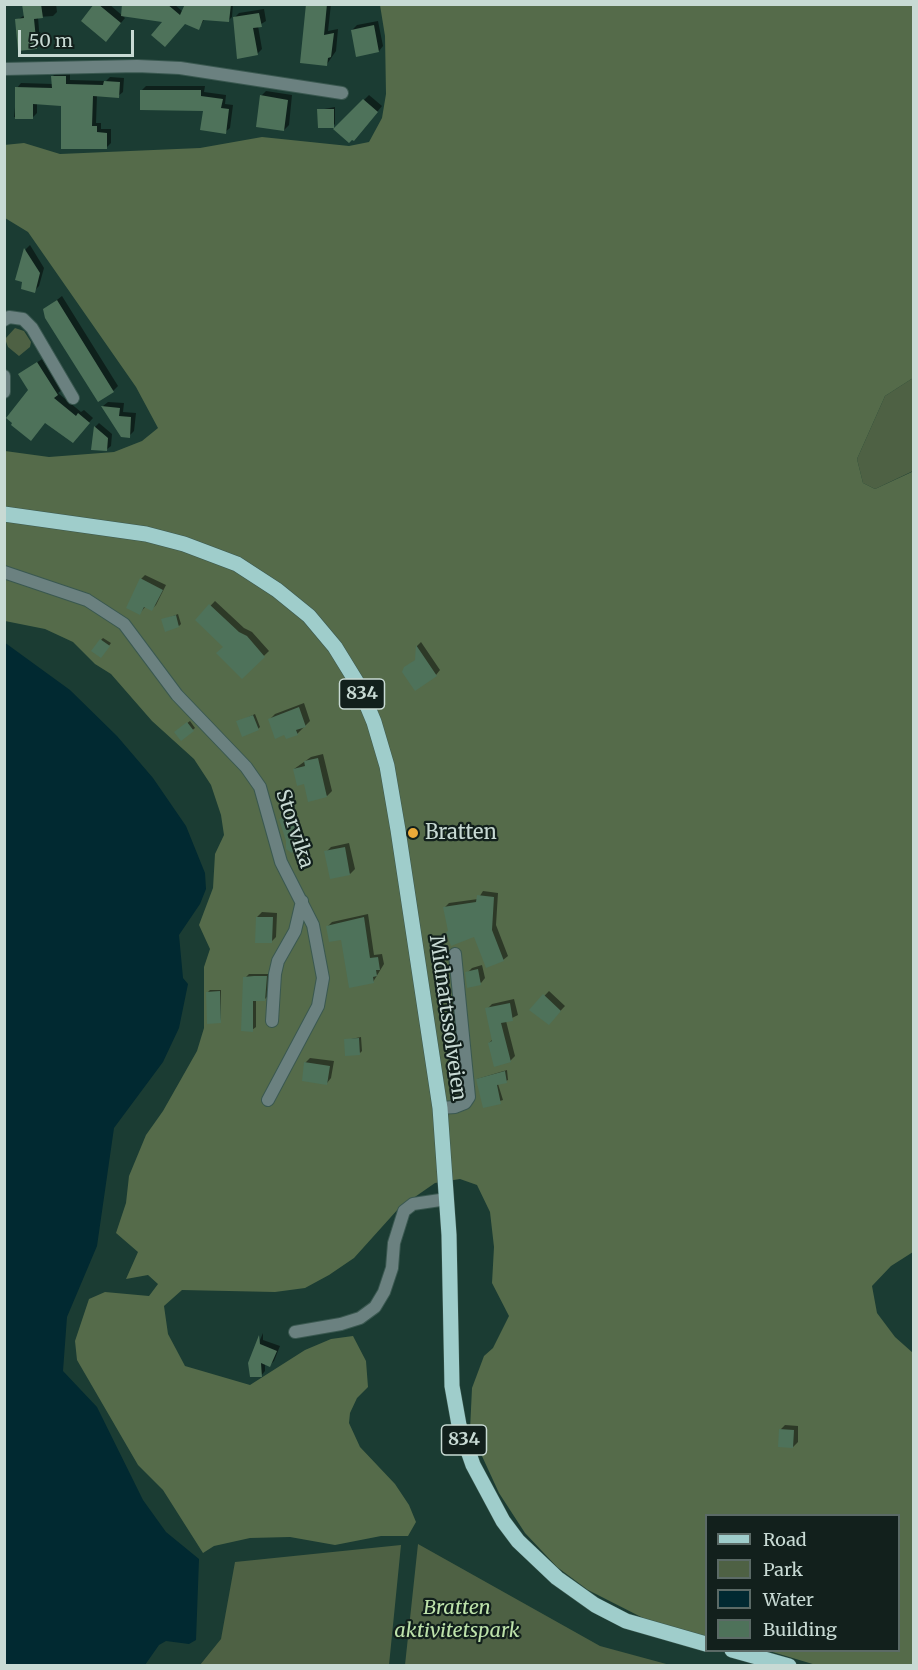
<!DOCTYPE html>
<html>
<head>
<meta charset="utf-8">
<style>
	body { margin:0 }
	#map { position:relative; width:918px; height:1670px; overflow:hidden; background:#1b3c33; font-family:Merriweather,serif }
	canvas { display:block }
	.frame { position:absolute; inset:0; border:6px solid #c8dad4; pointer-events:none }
	.legend { position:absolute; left:705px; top:1514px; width:195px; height:138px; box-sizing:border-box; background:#12201c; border:2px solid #5b6a66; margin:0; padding:8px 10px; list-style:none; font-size:18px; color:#c8dad4 }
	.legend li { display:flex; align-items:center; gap:12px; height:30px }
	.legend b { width:30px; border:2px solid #5b6a66 }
	.scale { position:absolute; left:18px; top:30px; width:116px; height:27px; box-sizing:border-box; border:3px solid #c8dad4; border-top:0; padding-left:8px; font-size:18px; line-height:21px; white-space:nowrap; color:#c8dad4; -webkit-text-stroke:4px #12201c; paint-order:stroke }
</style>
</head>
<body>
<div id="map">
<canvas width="918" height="1670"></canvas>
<div class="frame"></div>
<ul class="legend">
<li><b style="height:8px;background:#9fcdcb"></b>Road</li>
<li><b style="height:16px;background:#4e6144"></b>Park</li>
<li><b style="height:16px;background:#012931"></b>Water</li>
<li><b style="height:16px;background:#4e725a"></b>Building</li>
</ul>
<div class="scale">50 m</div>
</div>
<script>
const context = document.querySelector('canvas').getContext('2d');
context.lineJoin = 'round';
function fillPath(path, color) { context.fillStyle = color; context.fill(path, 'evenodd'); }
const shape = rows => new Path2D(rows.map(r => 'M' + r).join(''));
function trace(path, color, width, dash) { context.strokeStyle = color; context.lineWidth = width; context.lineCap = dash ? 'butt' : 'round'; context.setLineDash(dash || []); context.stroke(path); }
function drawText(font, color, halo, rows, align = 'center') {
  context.font = font + ' Merriweather,serif'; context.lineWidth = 4.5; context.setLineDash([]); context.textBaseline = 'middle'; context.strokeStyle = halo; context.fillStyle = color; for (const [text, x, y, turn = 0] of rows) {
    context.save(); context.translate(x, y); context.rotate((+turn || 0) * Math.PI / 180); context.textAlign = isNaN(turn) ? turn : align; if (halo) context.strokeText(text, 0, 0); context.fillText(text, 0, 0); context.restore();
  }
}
fillPath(shape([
	[15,328,24,331,31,342,30,347,19,356,8,347,5,339],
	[913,378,913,471,875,489,863,483,857,459,885,396],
	[418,1544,600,1646,670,1665,405,1665],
	[401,1545,389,1665,200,1665,221,1639,235,1562]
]), '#4e6144');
fillPath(shape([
	[380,5,913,5,913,378,885,396,857,459,863,483,875,489,914,471,913,1252,891,1266,872,1286,877,1313,895,1337,913,1353,913,1665,816,1665,769,1651,898,1650,898,1516,706,1516,706,1637,649,1621,588,1590,557,1567,525,1533,499,1493,470,1430,472,1388,484,1356,493,1348,509,1316,492,1283,494,1247,490,1212,477,1185,460,1179,435,1183,399,1208,354,1258,329,1275,305,1288,275,1292,182,1290,164,1306,168,1334,185,1366,250,1385,305,1350,331,1339,353,1336,366,1361,368,1387,357,1398,350,1413,349,1423,360,1447,395,1484,409,1505,416,1522,408,1536,381,1536,335,1545,290,1537,250,1538,214,1546,203,1553,163,1490,138,1465,77,1360,75,1341,89,1299,105,1292,149,1296,158,1284,148,1275,126,1279,138,1252,116,1233,126,1203,129,1176,146,1135,163,1111,197,1051,204,1028,204,967,210,949,199,925,213,888,215,854,224,835,221,815,211,785,194,759,152,721,111,674,95,664,73,642,45,629,5,621,5,451,49,457,114,452,142,441,158,428,136,387,44,255,28,232,5,218,4,145,24,143,60,154,200,148,262,137,349,146,369,142,382,118,386,94,385,36]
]), '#556b4a');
fillPath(shape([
	[4,642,70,690,117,736,153,778,186,826,205,873,206,889,200,904,179,935,183,978,188,984,179,1028,163,1062,114,1128,97,1246,67,1317,63,1371,97,1407,143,1500,166,1532,199,1559,196,1640,189,1644,166,1641,159,1645,145,1665,5,1665]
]), '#012931');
fillPath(shape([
	[24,4,56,4,57,12,53,16,38,17,40,43,36,47,17,20,25,15],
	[96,4,109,4,125,18,110,36],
	[156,4,174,4,183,12,187,4,233,4,232,17,228,21,205,18,199,28,185,22,165,21],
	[306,4,331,4,328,31,338,29,336,51,327,64],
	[264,9,266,21,258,26,262,49,257,54,234,18,239,13],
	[378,21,383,46,379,51,352,30,357,25],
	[57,72,70,72,70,80,106,81,110,77,124,78,123,92,118,96,97,95,96,123,101,123,101,129,111,129,111,143,107,147,62,104,37,103,37,113,32,118,14,117,17,88,21,83,53,84,52,77],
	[146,86,205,86,204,92,226,95,225,104,233,105,230,128,225,132,204,109,142,90],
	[266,91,292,95,289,125,284,130,261,96],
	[369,95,382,106,358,135,335,129],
	[335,107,335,124,333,126,319,110],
	[30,245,44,268,39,286,34,291,24,281,17,279,26,249],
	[62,296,118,386,113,391,44,310],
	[42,359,62,390,58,393,81,412,84,410,93,418,77,436,30,390,20,374],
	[108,402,124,403,123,412,136,413,134,431,129,436,121,436,103,406],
	[99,423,112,434,111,446,106,450,93,449,95,427],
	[145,575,166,585,156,605,152,609,146,606,140,613,141,579],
	[215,601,244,628,252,632,269,651,242,677,225,647,197,620],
	[178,614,181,624,179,626,163,620],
	[103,638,111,643,103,654,101,640],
	[421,642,440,670,436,675,406,668,417,659,417,646],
	[304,703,310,721,297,734,270,719,275,714],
	[255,714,260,727,258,729,238,722],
	[190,721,195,728,181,739,178,730],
	[323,754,332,791,327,796,305,783,294,769,311,757],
	[296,813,304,835,294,850,283,818],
	[349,843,355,869,350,874,326,852,331,847],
	[483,891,498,893,496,925,508,956,503,960,475,935,450,930,444,908,449,903,478,899],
	[262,912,277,913,276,937,271,942,257,917],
	[368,914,374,955,382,954,384,964,373,982,342,939,328,926,332,922],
	[482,965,485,978,481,983,467,973,472,968],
	[249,974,269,974,268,996,264,1000,256,999,256,1027,252,1030,245,978],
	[210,990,221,990,221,1021,208,992],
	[549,991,565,1006,549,1023,531,1010],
	[514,999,518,1015,506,1021,515,1056,510,1061,489,1043,493,1039,487,1009,492,1004],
	[361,1037,362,1051,360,1053,346,1040],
	[310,1058,334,1061,331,1078,327,1083,305,1063],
	[507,1070,508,1080,498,1084,503,1100,484,1106,477,1079],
	[263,1333,263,1340,280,1346,274,1361,270,1365,265,1363,265,1371,261,1376,250,1363],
	[785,1425,798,1426,798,1442,793,1447,780,1430]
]), '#0007');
fillPath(shape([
	[22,4,41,4,43,18,34,19,37,49,18,51,15,19,24,18],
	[94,4,98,4,121,23,106,42,81,21],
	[122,4,167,4,180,15,185,4,231,4,229,22,203,20,199,30,185,24,165,47,151,35,162,22,121,16],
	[306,4,327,4,324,35,334,33,331,57,328,58,327,66,300,63],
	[259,13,262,27,253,28,258,55,237,59,233,17],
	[374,25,379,52,356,57,351,30],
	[51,76,66,76,66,84,103,85,104,81,120,82,119,98,93,96,92,126,97,126,97,132,107,133,107,149,61,149,61,106,33,104,33,119,15,119,15,87,52,88],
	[140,90,201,90,201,96,223,99,221,108,229,109,226,134,200,130,203,111,140,110],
	[260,95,288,100,284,131,256,127],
	[363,99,378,112,354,141,352,140,349,143,333,129],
	[317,109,334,109,334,128,318,128],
	[24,248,40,273,35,293,21,289,22,282,15,280],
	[57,300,114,392,98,402,45,318,43,309],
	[37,362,58,395,54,398,76,416,78,413,90,423,73,443,45,423,31,441,11,425,12,423,6,418,28,390,18,374],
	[101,406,120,408,119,416,131,417,130,438,121,437],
	[94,426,108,438,107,451,91,450],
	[140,578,163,590,152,611,144,607,140,615,126,608],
	[209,604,239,632,247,636,265,657,242,679,216,653,223,647,195,620],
	[176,615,179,627,165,632,161,619],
	[100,639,110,646,101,658,91,651],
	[416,645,437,676,415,691,402,672,404,667,415,660],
	[299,707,306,727,296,730,298,735,286,739,284,735,275,739,268,719],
	[253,715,259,730,242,737,236,721],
	[187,722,194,731,181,741,174,732],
	[318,758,327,797,308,802,304,784,297,786,293,769,305,766,304,761],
	[294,814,302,838,292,853,286,849,286,841,279,819],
	[345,847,350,875,330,879,324,851],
	[477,895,494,897,492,930,504,961,486,968,474,937,451,946,446,932,448,931,443,907,476,902],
	[256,917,273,917,272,943,255,943],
	[364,917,370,958,378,957,380,970,376,970,377,976,373,977,374,983,349,988,341,940,329,942,326,926],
	[478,969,481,985,467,988,465,972],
	[254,976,267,976,265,1001,253,1001,253,1032,241,1031,243,977],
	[220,991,221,1023,207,1024,206,992],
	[543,994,561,1011,549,1025,529,1010],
	[510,1003,513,1021,501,1023,511,1062,494,1067,488,1043,492,1041,485,1008],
	[359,1038,360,1055,345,1056,344,1039],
	[304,1062,330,1066,327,1085,302,1081],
	[505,1071,507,1083,497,1085,501,1104,483,1108,476,1079],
	[259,1335,260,1344,277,1351,270,1367,261,1363,262,1377,250,1377,248,1363],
	[779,1429,794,1430,793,1448,778,1447]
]), '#4e725a');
const minor = shape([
	[4,69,137,66,180,68,342,93],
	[4,320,9,317,23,319,32,328,73,398],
	[4,376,4,392],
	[4,572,87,600,124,624,177,695,246,767,260,787,281,862,313,925,323,978,318,1006,268,1100],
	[272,1021,275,974,278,961,295,931,302,901],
	[440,1108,455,1107,465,1103,469,1097,455,954],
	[295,1332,341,1324,360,1318,375,1307,384,1292,392,1268,394,1243,404,1211,413,1204,447,1199]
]);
const primary = shape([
	[4,514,146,534,184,544,237,564,277,590,309,616,335,647,359,686,374,722,387,766,398,830,440,1108,449,1235,452,1386,459,1425,473,1465,503,1521,518,1541,557,1578,595,1605,626,1621,706,1644],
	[732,1650,789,1666]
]);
trace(minor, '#3a5850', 14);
trace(primary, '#3a5850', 16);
trace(minor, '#6b8180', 12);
trace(primary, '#9fcdcb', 15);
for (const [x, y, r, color] of [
	[413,833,6,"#ebaa39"]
]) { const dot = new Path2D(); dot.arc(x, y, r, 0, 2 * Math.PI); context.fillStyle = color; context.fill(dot); trace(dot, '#12201c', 2); }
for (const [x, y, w] of [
	[362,694,45],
	[464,1440,45]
]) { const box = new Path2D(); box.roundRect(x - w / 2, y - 15, w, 30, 4.5); context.fillStyle = '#12201c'; context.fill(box); trace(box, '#c8dad4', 1.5); }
drawText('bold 18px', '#c8dad4', null, [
	["834",362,694],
	["834",464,1440]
]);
drawText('20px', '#c8dad4', '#12201c', [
	["Storvika",294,829,72],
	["Midnattssolveien",447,1018,82]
]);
drawText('20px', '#c8dad4', '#12201c', [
	["Bratten",425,833]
], 'left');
drawText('italic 20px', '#bde2aa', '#12201c', [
	["Bratten",457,1608],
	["aktivitetspark",457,1631]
]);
</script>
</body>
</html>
